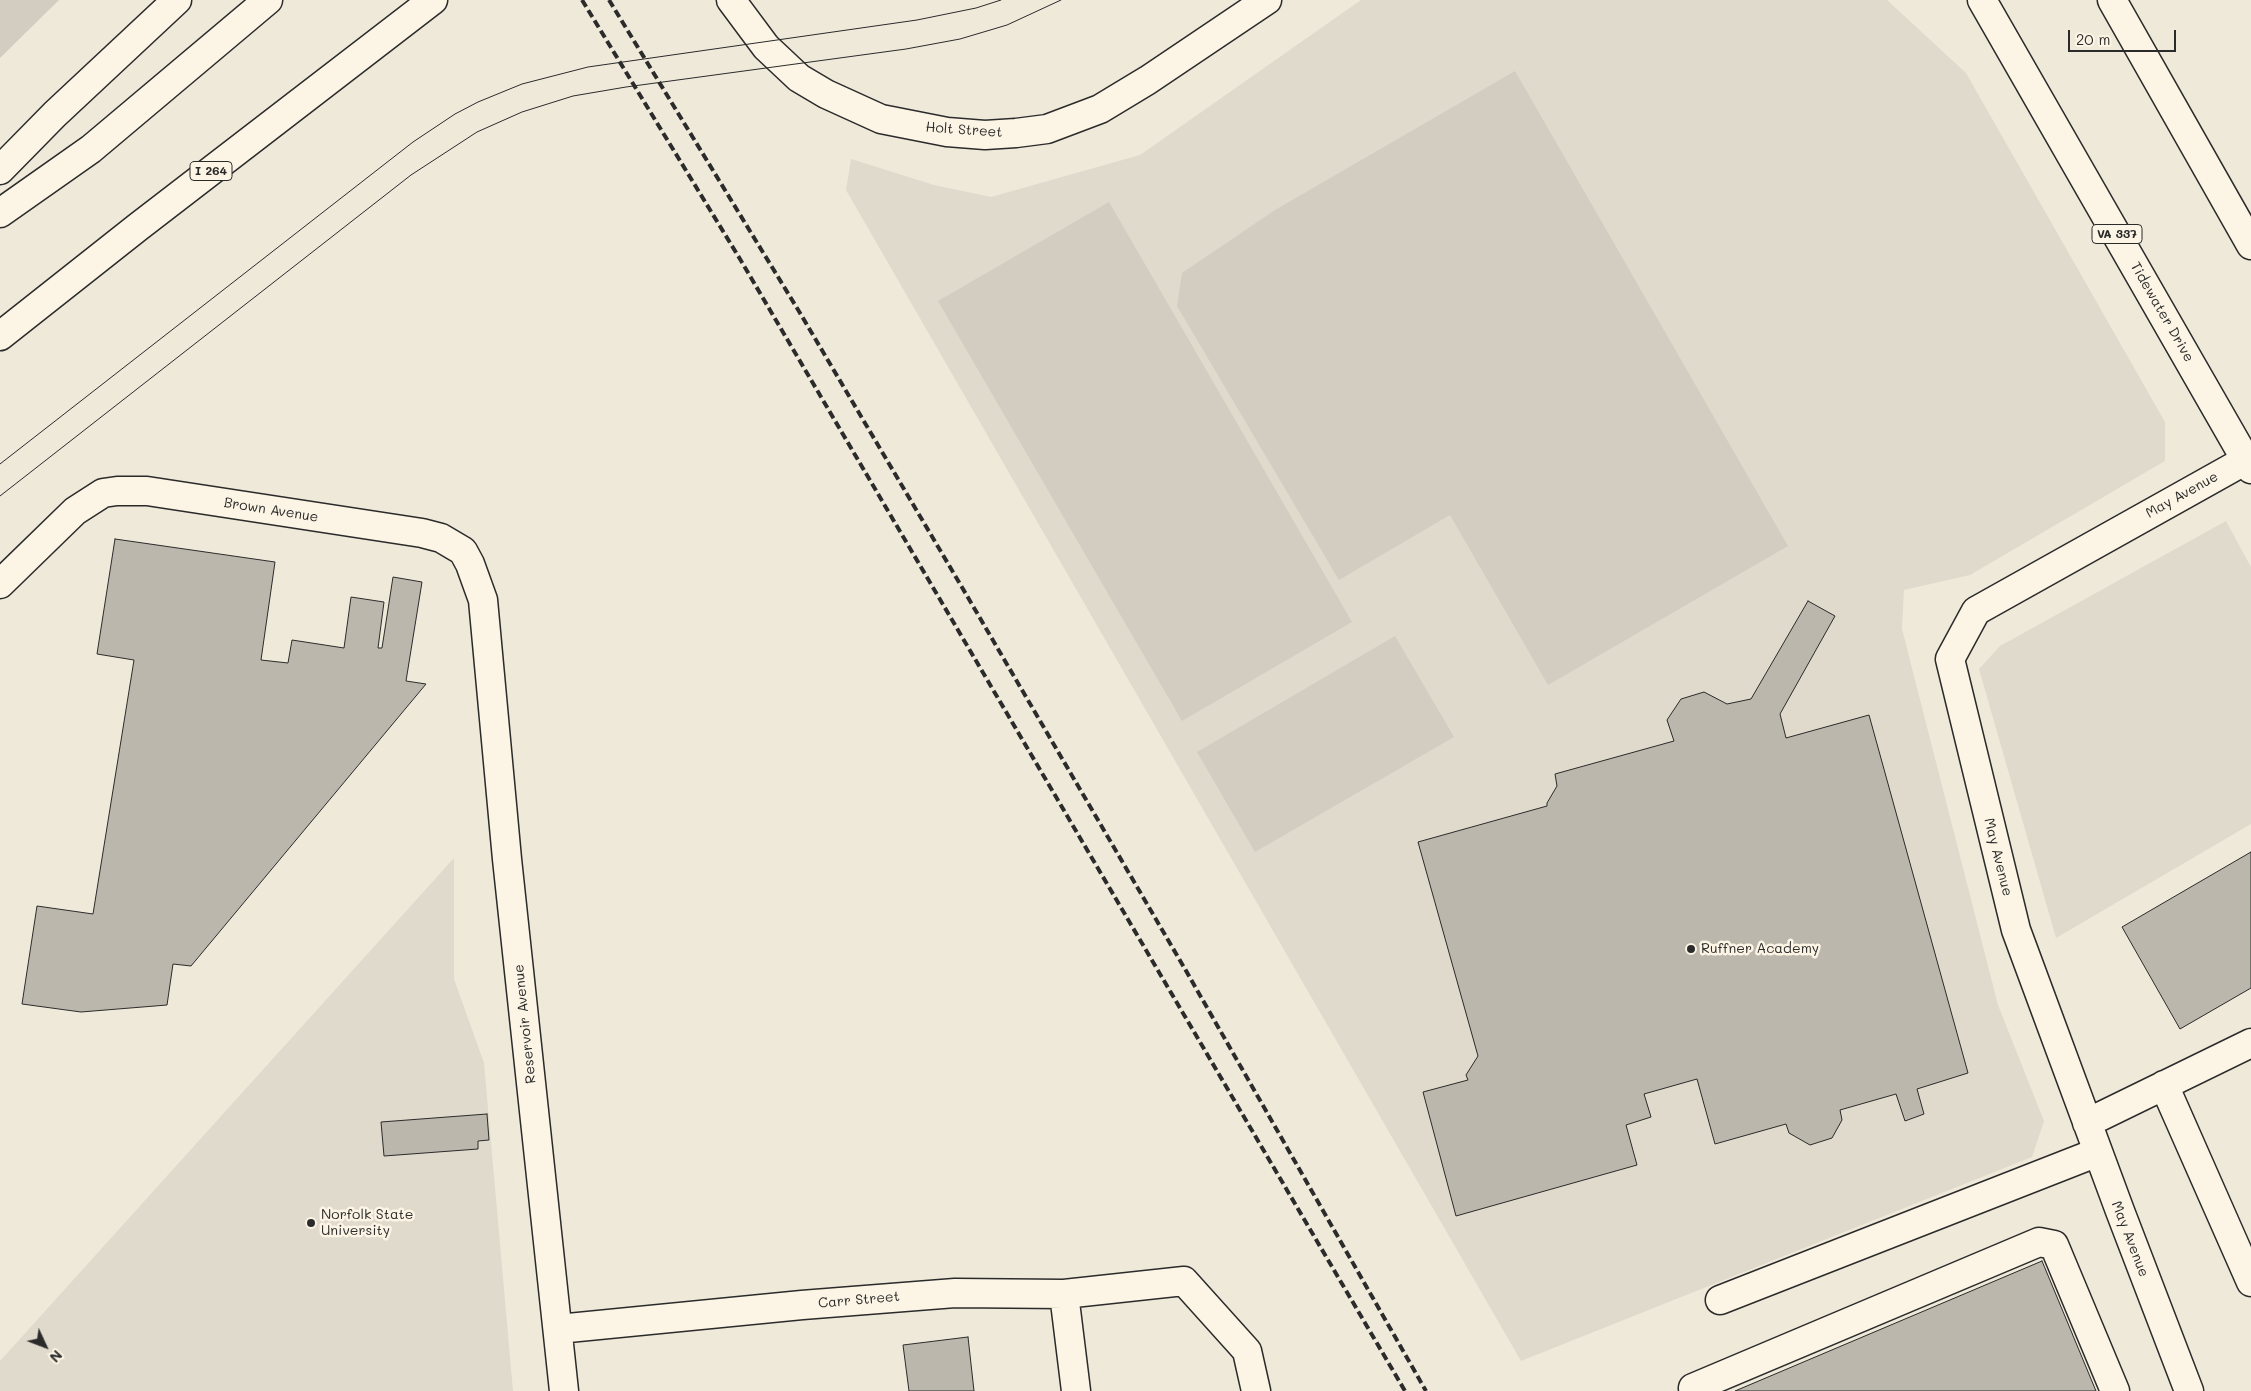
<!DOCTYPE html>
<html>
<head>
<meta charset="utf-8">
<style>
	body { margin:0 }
	#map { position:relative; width:2251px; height:1391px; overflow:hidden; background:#efe9da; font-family:Mali,sans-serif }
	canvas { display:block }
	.north { position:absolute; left:20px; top:1321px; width:50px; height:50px; -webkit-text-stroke:4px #fcf5e5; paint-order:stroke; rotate:133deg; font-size:14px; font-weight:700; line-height:20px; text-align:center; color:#2b2b2b }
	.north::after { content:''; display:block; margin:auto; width:18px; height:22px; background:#2b2b2b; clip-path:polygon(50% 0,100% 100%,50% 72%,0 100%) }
	.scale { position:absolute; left:2068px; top:30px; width:108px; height:22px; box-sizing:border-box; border:2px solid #2b2b2b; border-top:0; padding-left:6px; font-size:15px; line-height:18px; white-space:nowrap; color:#2b2b2b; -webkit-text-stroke:4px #fcf5e5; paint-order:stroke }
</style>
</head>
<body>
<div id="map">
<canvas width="2251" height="1391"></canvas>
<div class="north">N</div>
<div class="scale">20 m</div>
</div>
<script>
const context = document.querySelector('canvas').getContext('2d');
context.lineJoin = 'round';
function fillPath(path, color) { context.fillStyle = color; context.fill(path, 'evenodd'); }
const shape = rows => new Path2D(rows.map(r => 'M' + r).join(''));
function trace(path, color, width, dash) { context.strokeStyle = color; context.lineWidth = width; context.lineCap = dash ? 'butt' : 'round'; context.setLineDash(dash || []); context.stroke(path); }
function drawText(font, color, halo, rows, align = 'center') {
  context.font = font + ' Mali,sans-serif'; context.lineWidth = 5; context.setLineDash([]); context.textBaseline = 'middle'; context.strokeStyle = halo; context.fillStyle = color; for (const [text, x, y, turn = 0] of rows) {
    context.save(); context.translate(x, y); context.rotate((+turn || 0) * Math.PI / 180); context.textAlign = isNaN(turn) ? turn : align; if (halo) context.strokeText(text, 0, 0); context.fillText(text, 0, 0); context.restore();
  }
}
fillPath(shape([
	[1361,0,1887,0,1966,73,2165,422,2165,461,1970,575,1904,590,1902,629,1998,1005,2044,1121,2032,1157,1521,1361,846,190,851,159,934,185,991,197,1140,155],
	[2226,521,2251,567,2251,824,2056,938,1979,669,2000,646],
	[454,858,454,979,484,1063,513,1391,0,1391,0,1361]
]), '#e0dacc');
fillPath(shape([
	[0,0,59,0,0,58],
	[1515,71,1788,546,1548,685,1450,515,1339,580,1177,306,1182,273,1275,210],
	[1109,202,1352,622,1182,721,938,301],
	[1395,636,1454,737,1255,852,1197,752]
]), '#d2cdc0');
const building = shape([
	[115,539,275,562,261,660,288,663,292,640,344,648,351,597,384,602,378,648,382,648,393,577,422,582,406,681,426,684,191,966,173,964,167,1005,81,1012,22,1004,37,906,93,914,134,660,97,654,115,539],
	[1808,601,1835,616,1780,714,1786,738,1869,715,1968,1073,1917,1089,1924,1114,1905,1121,1896,1094,1840,1110,1842,1120,1832,1138,1810,1145,1789,1133,1786,1124,1715,1144,1697,1079,1644,1094,1651,1117,1626,1125,1637,1165,1456,1216,1423,1092,1468,1080,1466,1075,1478,1056,1418,842,1547,806,1547,803,1557,786,1555,774,1674,741,1667,720,1681,699,1704,692,1727,704,1751,699,1808,601],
	[2251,852,2251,988,2180,1029,2122,927,2251,852],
	[487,1114,489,1140,478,1141,478,1149,384,1156,381,1122,487,1114],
	[2042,1261,2096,1391,1735,1391,2042,1261],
	[968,1337,974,1391,909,1391,903,1345,968,1337]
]);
fillPath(building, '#bcb7ac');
trace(building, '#2b2b2b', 1);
const minor = shape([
	[731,0,766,47,799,78,826,94,881,119,947,132,985,135,1016,133,1047,129,1100,109,1148,80,1267,0],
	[0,584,75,511,103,493,117,491,147,491,422,533,441,538,463,551,470,564,483,600,507,859,564,1391],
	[2164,1085,2251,1282],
	[2087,1123,2251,1043],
	[1064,1294,1184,1281,1247,1351,1256,1391],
	[1720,1300,2098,1152],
	[558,1329,802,1305,955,1293,1064,1294,1076,1391],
	[1695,1391,1693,1388,2039,1242,2054,1245,2115,1391],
	[2189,1391,2120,1211,2016,930,1950,659,1976,611,2246,460]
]);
const highway = shape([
	[1982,0,2251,469],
	[2112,0,2251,245],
	[0,170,55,114,177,0],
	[0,213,91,149,268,0],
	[0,336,138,227,433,0]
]);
trace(minor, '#2b2b2b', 31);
trace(highway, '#2b2b2b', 31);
trace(minor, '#fcf5e5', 28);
trace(highway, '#fcf5e5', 28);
trace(shape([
	[0,464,413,142,455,114,478,102,522,84,588,67,917,20,976,8,1001,0],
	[0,496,411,175,477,132,522,112,573,96,626,87,906,49,960,39,1007,25,1061,0]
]), '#2b2b2b', 1);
trace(shape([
	[582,0,740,259,1405,1391],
	[609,0,800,313,963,589,1185,969,1426,1391]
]), '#2b2b2b', 4, [8, 4]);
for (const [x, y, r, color] of [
	[1691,949,5,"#2b2b2b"],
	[311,1223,5,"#2b2b2b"]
]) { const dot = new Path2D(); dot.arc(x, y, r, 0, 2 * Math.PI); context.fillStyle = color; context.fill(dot); trace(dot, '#fcf5e5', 2); }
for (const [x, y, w] of [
	[211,171,42],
	[2117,234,50]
]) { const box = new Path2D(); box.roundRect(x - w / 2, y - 9.5, w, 19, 4); context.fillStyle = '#fcf5e5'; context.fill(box); trace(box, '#2b2b2b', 1); }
drawText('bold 12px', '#2b2b2b', null, [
	["I 264",211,171],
	["VA 337",2117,234]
]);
drawText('14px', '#2b2b2b', '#fcf5e5', [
	["Holt Street",964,130,4],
	["Tidewater Drive",2162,312,60],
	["May Avenue",2182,495,-29],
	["Brown Avenue",271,510,9],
	["May Avenue",1998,857,76],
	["Reservoir Avenue",525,1024,-96],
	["May Avenue",2130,1239,69],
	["Carr Street",859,1300,-5]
]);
drawText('14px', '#2b2b2b', '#fcf5e5', [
	["Ruffner Academy",1701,949],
	["Norfolk State",321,1215],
	["University",321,1231]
], 'left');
</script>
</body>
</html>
